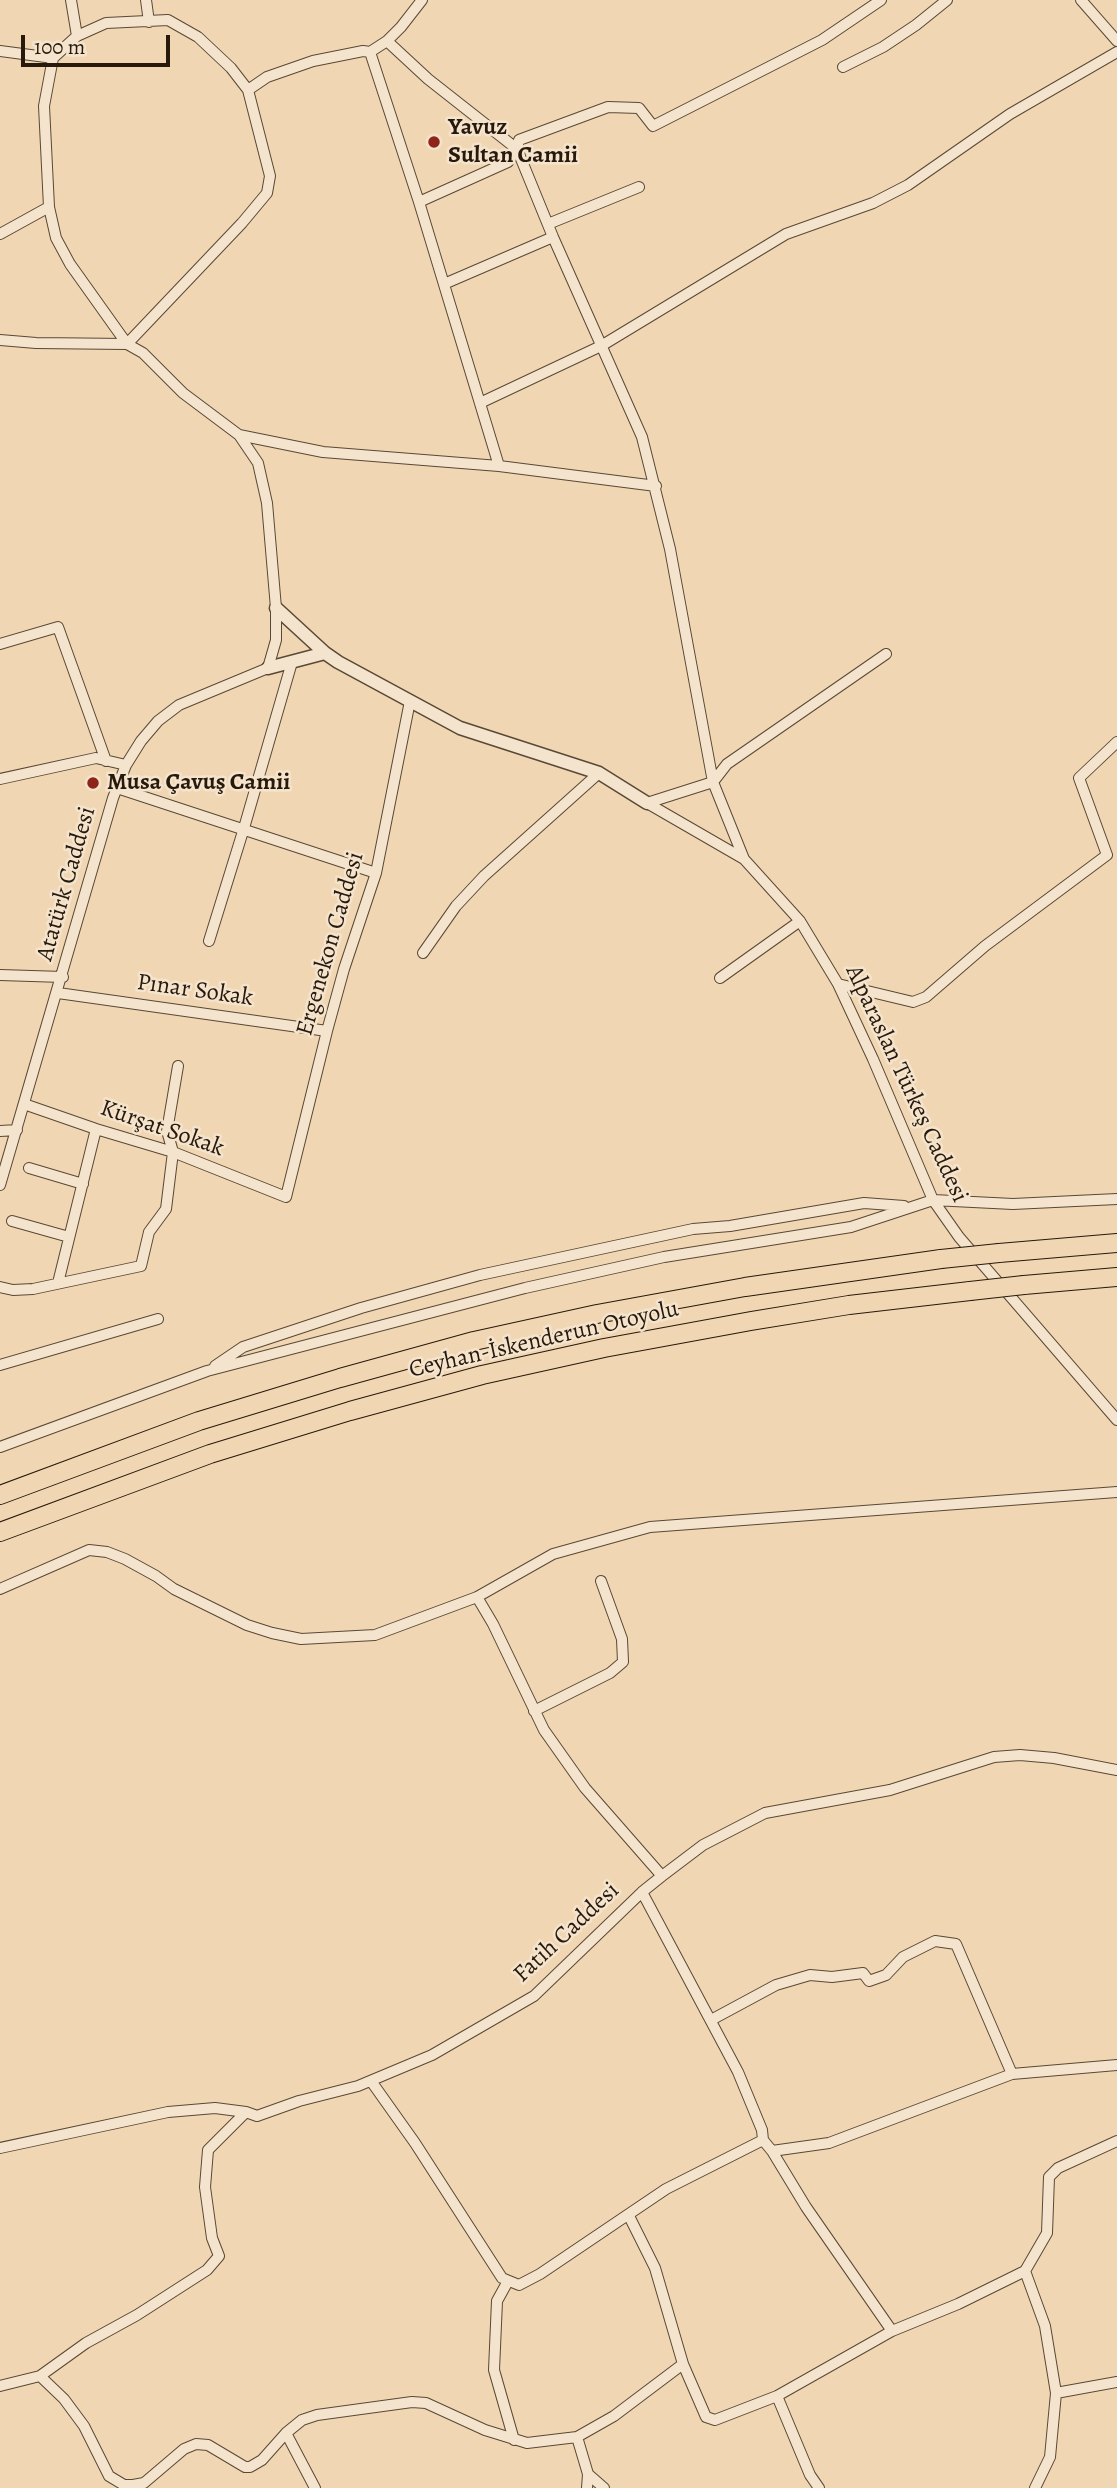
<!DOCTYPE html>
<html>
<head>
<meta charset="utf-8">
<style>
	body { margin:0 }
	#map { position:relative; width:1117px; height:2488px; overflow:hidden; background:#f0d6b2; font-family:Alegreya,serif }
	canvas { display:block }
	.scale { position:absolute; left:21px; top:35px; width:149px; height:32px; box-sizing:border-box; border:4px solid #27190b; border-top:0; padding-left:9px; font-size:21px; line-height:24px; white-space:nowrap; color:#27190b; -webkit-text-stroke:5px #f5e4cd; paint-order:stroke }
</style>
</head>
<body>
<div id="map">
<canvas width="1117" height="2488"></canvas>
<div class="scale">100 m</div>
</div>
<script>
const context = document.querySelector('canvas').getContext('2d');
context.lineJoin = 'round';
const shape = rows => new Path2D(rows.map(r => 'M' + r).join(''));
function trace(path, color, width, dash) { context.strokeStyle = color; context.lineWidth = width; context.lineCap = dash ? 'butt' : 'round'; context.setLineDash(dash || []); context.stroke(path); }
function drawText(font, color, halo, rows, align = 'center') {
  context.font = font + ' Alegreya,serif'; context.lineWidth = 5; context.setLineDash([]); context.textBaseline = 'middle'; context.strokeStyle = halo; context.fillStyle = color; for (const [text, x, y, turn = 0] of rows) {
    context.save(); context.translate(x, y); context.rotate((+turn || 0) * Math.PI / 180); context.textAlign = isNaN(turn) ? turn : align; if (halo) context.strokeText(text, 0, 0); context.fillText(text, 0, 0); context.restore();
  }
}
const minor = shape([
	[71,0,77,36],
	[146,0,149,22],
	[1081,0,1117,41],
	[387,41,428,79,517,149,553,237,642,437,670,549,713,782,744,859],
	[0,51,53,58],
	[370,52,419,202,499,466],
	[843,67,883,47,916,25,947,0],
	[419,202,508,162,517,149,519,140,608,107,639,108,653,126,822,40,881,0],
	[548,224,639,187],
	[0,234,49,207],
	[444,284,553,237],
	[0,340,36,343,127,344,242,223,267,193,270,176,248,90,267,77,313,61,363,51,370,52,387,41,401,27,422,0],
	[480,403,601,346,786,234,873,203,908,185,1010,114,1117,52],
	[239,435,323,452,499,466,656,486],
	[0,644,58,627,106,761],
	[0,779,96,758,126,765],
	[117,788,376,873],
	[647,803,744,859,800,921,838,984,873,1059,933,1200,959,1237,1117,1420],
	[647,803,713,782,727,764,886,654],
	[209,941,244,828,292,662],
	[423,953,456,906,484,876,599,773],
	[0,975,63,977],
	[720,978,800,921],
	[838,984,913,1002,926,997,985,946,1107,855,1079,778,1117,742],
	[58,993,327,1031],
	[24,1104,96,1129,173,1152,286,1197,327,1031,344,969,376,873,410,701],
	[0,1131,17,1130],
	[29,1168,83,1184],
	[0,1185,113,798,126,765,141,741,158,721,179,705,268,668,276,640,276,608,267,503,258,463,239,435,183,393,143,353,127,344,70,264,56,238,49,207,44,106,53,58,77,36,106,23,168,20,198,37,231,68,248,90],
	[12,1221,69,1237],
	[58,1283,96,1129],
	[0,1287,13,1290,33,1289,141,1266,149,1232,166,1209,173,1152,167,1131,178,1066],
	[0,1365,158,1319],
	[215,1366,243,1347,361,1308,480,1275,693,1229,730,1226,864,1203,904,1206],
	[0,1447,207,1371,525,1288,664,1257,851,1227,933,1200,1013,1204,1117,1199],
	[0,1589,89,1550,107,1552,125,1559,156,1576,174,1589,247,1625,272,1633,301,1639,375,1635,477,1597,553,1554,650,1527,1117,1492],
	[477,1597,493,1624,544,1730,585,1788,662,1876],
	[534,1711,610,1673,623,1662,622,1639,601,1581],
	[642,1892,738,2072,762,2130,763,2140,772,2151,829,2143,1012,2074,1117,2065],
	[711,2020,776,1985,810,1975,832,1977,863,1973,869,1981,886,1975,903,1957,935,1941,956,1944,1012,2074],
	[371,2081,415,2143,502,2278,519,2285,540,2274,666,2189,763,2140],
	[0,2148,168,2112,215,2108,246,2112,257,2116,299,2101,358,2086,432,2055,534,1996,642,1892,662,1876,703,1845,765,1813,890,1790,994,1757,1020,1755,1054,1758,1117,1770],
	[772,2151,806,2207,892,2331],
	[629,2216,655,2268,683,2364,706,2417,715,2420,777,2396,892,2331,958,2304,1025,2271,1047,2233,1049,2177,1058,2168,1117,2141],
	[1025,2271,1045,2326,1056,2393,1050,2457,1035,2488],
	[508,2281,497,2301,494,2370,514,2440],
	[40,2376,64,2399,84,2426,109,2476,124,2485,133,2485,144,2483,184,2449,196,2444,208,2445,245,2467,250,2467,262,2460,286,2433,302,2420,317,2415,412,2402,426,2403,485,2430,527,2443,577,2437,614,2416,683,2364],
	[0,2386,40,2376,86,2343,137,2315,207,2270,219,2256,212,2238,205,2187,208,2150,246,2112],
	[1056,2393,1117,2382],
	[777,2396,810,2475,819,2488],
	[286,2433,315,2488],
	[577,2437,588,2474,587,2488],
	[588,2474,604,2488]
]);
const tertiary = shape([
	[276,608,325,653,338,662,460,728,599,773,647,803],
	[268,668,325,653]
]);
const motorway = shape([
	[999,1253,1117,1243],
	[1024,1285,1117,1277],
	[0,1495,199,1421,340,1378,474,1341,597,1314,745,1287,941,1259],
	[0,1532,210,1454,350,1411,482,1375,604,1348,751,1321,849,1305,970,1291]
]);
trace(minor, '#594835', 12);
trace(tertiary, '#594835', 15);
trace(motorway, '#27190b', 20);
trace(minor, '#f5e4cd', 10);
trace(tertiary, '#f5e4cd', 12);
trace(motorway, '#f0d6b2', 18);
const motorwayBridge = shape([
	[941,1259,999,1253],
	[970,1291,1024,1285]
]);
trace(motorwayBridge, '#27190b', 20, []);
trace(motorwayBridge, '#f0d6b2', 18);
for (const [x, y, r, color] of [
	[434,142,7,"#8f2418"],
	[93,783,7,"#8f2418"]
]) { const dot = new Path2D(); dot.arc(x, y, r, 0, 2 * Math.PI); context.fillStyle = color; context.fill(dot); trace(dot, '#f5e4cd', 2.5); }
drawText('bold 24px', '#27190b', '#f5e4cd', [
	["Yavuz",448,128],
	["Sultan Camii",448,156],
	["Musa Çavuş Camii",107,783]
], 'left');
drawText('24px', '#27190b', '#f5e4cd', [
	["Atatürk Caddesi",67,884,-74],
	["Ergenekon Caddesi",331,944,-74],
	["Pınar Sokak",195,991,8],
	["Alparaslan Türkeş Caddesi",906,1084,65],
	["Kürşat Sokak",162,1129,19],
	["Ceyhan-İskenderun Otoyolu",544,1340,-13],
	["Fatih Caddesi",567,1933,-43]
]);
</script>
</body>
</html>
